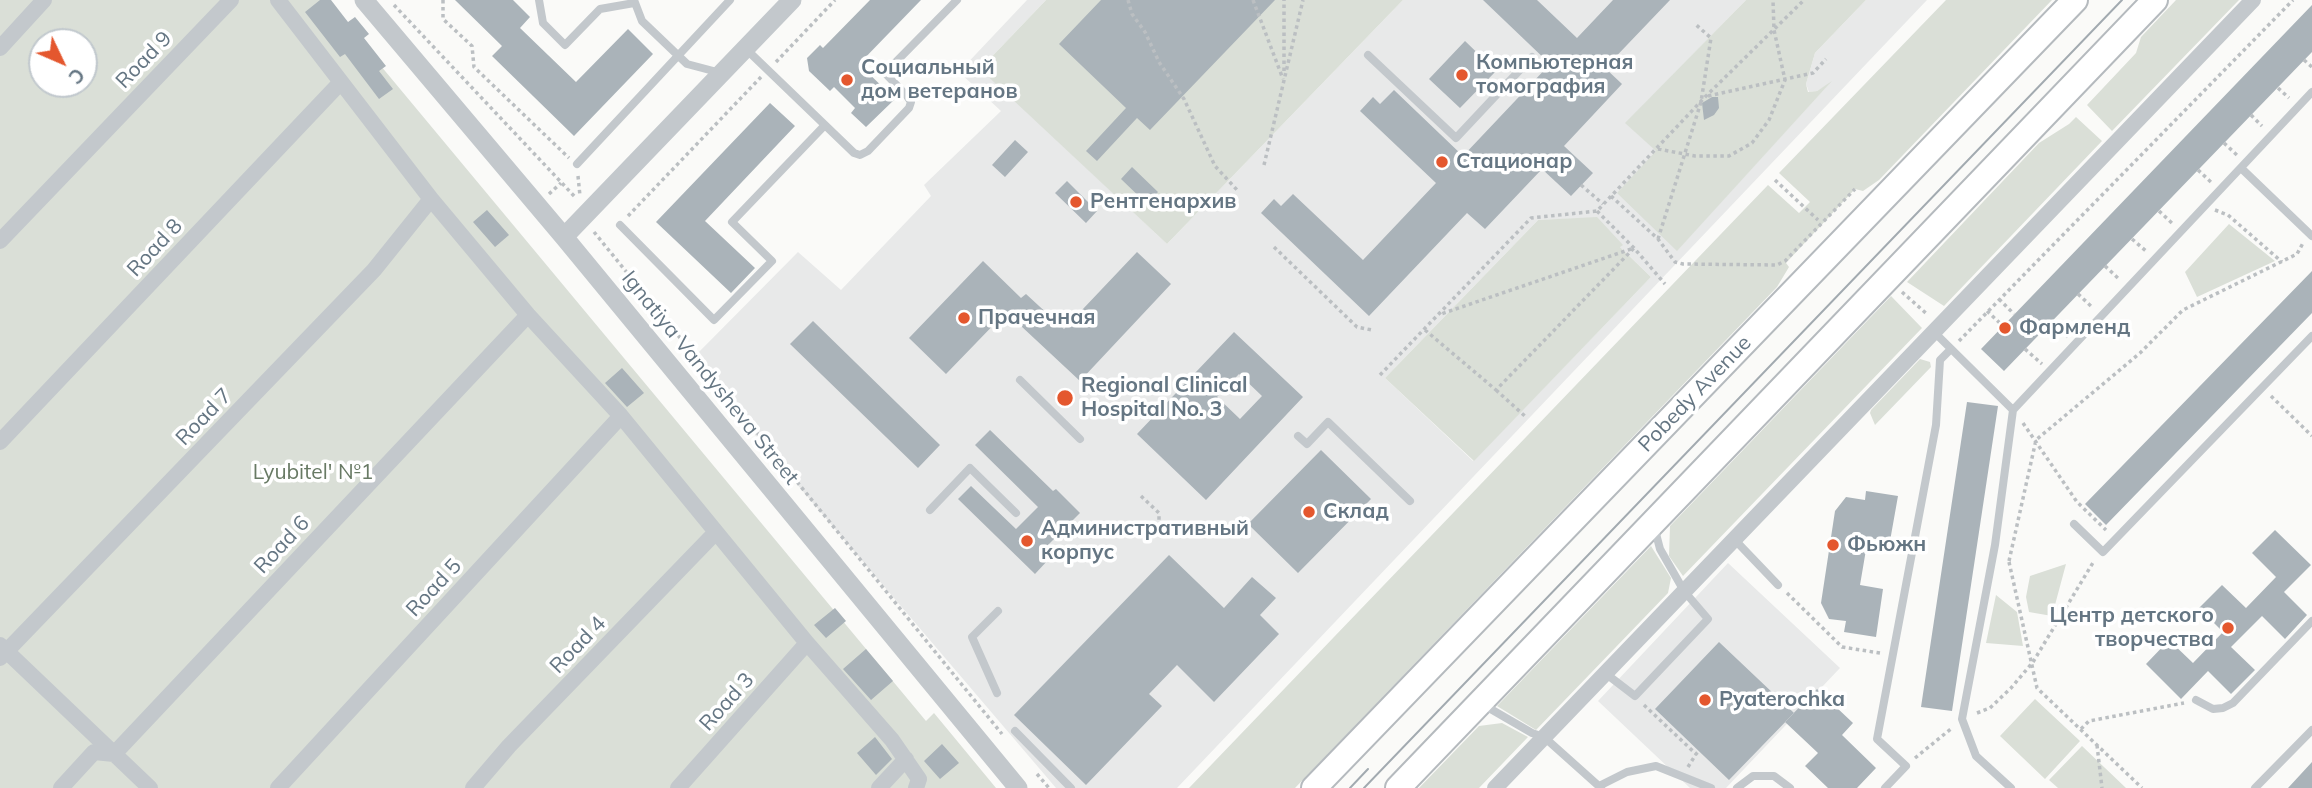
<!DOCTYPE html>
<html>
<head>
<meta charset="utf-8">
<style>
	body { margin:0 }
	#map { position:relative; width:2312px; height:788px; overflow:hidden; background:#fafaf8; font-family:Mulish,sans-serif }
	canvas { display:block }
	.north { position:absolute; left:28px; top:28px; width:70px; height:70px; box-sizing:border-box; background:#fff; border:2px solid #c1c8cd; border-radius:50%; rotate:134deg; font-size:19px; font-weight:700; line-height:28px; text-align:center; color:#657683 }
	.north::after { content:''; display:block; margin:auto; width:24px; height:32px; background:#e4572e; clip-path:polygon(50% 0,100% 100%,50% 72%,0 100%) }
</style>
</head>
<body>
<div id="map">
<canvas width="2312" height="788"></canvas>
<div class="north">С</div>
</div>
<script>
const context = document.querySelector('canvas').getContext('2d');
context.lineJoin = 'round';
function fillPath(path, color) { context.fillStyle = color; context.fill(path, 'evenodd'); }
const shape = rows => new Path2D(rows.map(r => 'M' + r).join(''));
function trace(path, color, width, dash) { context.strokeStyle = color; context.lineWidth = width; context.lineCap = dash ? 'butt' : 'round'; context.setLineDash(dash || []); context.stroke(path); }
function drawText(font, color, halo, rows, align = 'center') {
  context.font = font + ' Mulish,sans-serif'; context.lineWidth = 7; context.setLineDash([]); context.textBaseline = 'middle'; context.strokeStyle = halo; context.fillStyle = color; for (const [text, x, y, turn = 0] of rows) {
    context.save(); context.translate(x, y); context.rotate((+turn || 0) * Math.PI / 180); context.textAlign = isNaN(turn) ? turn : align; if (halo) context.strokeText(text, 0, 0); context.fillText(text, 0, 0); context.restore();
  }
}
fillPath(shape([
	[1027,0,1046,0,981,68,1167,244,1403,0,1746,0,1626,123,1657,151,1677,250,1829,84,1817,91,1809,92,1806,84,1815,53,1866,0,1927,0,1177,788,1056,788,691,360,798,252,841,290,931,196,924,185,1001,111,959,72],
	[1590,218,1651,277,1473,461,1385,378,1538,220],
	[1728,563,1840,668,1726,788,1690,788,1598,701]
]), '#e8e9e9');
fillPath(shape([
	[0,0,326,0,926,721,934,713,996,788,0,788],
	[42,42,84,42,84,84,42,84],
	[1046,0,1403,0,1167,244,980,69],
	[1746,0,1866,0,1815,53,1806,84,1808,92,1817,91,1832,81,1677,251,1617,193,1656,151,1625,123],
	[1946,0,2052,0,1879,180,1863,191,1855,189,1786,263,1789,267,1777,287,1295,788,1189,788,1768,185,1799,213,1810,202,1779,173],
	[2176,0,2239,0,2112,131,2087,105,2136,53,2141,37],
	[2076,117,2102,141,1944,306,1907,282,2039,143,2069,124],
	[1597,217,1623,245,1620,247,1651,277,1474,461,1385,378,1538,220],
	[2229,224,2275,261,2197,297,2185,272],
	[1891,296,1922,328,1683,576,1669,556,1670,526],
	[1920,359,1930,362,1931,367,1875,425,1870,413,1871,410],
	[1651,546,1671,578,1668,593,1536,730,1497,706],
	[2066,564,2052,616,2029,612,2026,597,2030,576],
	[1996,595,2017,612,2023,646,1986,643],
	[2035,699,2080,741,2045,779,2000,736],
	[1502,723,1528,737,1479,788,1419,788,1479,726],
	[2082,746,2126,788,2058,788,2049,780]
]), '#dadfd7');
fillPath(shape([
	[320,0,331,0,348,22,355,17,369,34,364,38,386,66,379,71,393,89,379,99,345,54,340,57,305,12],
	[455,0,513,0,530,17,520,28,576,82,628,29,653,54,574,136,492,56,502,46],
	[870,0,921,0,859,64,895,99,866,127,851,113,855,108,834,87,830,91,809,71,807,58,820,45,823,48],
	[1101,0,1275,0,1150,130,1137,118,1097,161,1086,151,1126,108,1059,44],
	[1483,0,1537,0,1577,38,1613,0,1670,0,1605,68,1622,84,1564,146,1593,173,1571,196,1542,169,1485,229,1467,213,1369,316,1261,213,1274,199,1281,206,1293,194,1363,260,1436,183,1360,111,1373,97,1380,104,1394,90,1463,156,1550,64],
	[2312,5,2312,52,2004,371,1981,349],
	[1465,41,1496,71,1460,108,1429,79],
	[1712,97,1718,97,1719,108,1714,115,1704,120,1702,103],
	[770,103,795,126,705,221,755,268,731,293,656,222],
	[1015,140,1028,152,1005,177,992,165],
	[1132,167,1158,192,1147,204,1121,179],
	[1067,181,1097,211,1086,223,1055,193],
	[487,210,509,235,495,247,473,222],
	[1137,252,1171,284,1080,381,1006,312,946,374,909,338,983,261,1021,298,1026,294,1064,329],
	[2312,271,2312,313,2106,525,2085,504],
	[813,321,940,445,918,468,790,344],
	[1234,332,1303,397,1206,500,1137,434],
	[1239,374,1262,396,1240,419,1217,397],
	[622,368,644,393,627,407,605,383],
	[1967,402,1998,406,1952,711,1921,707],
	[990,430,1053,491,1056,489,1080,513,1040,553,1048,560,1035,574,958,499,971,486,1016,529,1038,507,975,445],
	[1321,450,1371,499,1298,573,1248,524],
	[1866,491,1898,496,1890,541,1868,538,1860,585,1883,589,1876,637,1844,632,1846,621,1829,619,1821,603,1835,511,1846,497,1865,500],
	[2275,530,2311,565,2284,592,2307,615,2285,639,2262,616,2231,647,2255,670,2231,694,2208,671,2181,699,2146,664,2169,640,2193,663,2223,632,2199,608,2222,585,2246,608,2276,577,2252,553],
	[1169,555,1224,608,1252,577,1276,598,1260,615,1279,634,1214,702,1177,665,1149,694,1162,706,1086,785,1014,715],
	[835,608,846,621,826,638,814,625],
	[1719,642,1794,713,1729,780,1655,709],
	[866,649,893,681,871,700,843,669],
	[1817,689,1853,723,1842,735,1876,768,1857,788,1828,788,1805,766,1818,753,1785,722],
	[875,737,892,759,876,775,857,753],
	[942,744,959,763,940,779,924,761],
	[2312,762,2312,788,2288,788]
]), '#aab3b9');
const primary = shape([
	[1314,788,2075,0],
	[1398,788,2155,0]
]);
trace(primary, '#b5babe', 28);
trace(shape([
	[443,0,443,19,472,46,474,67,569,158],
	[1128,0,1132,14,1145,32,1159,62,1184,99,1215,166,1238,191],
	[1253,0,1283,79],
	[394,5,576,198],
	[2304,60,2312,67],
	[776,62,835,0],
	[1284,71,1284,0],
	[2278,88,2289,98],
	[1708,96,1813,73,1826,59],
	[2251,115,2262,126],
	[2224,143,2238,156],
	[1658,149,1695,156,1729,156,1752,143,1769,120,1785,80,1774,30,1773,0],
	[1264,165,1303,0],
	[2198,170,2212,183],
	[578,176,580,196],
	[1775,180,1818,220],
	[1581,185,1603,204],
	[549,194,561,183],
	[1611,196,1658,239,1675,262,1683,264,1777,265,1785,261,1855,189],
	[2215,210,2228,215,2282,262],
	[1597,211,1634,248,1665,284],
	[2159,211,2173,224],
	[628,216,761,77],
	[594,232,1002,734],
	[1658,239,1701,102,1711,38,1694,23],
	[2132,239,2146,251],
	[1274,247,1357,327,1372,330],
	[2105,266,2119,279],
	[1902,292,1928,315],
	[2078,294,2092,307],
	[1999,299,2014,314],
	[1987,311,2003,326],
	[2051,322,2068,337],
	[1425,330,1496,390,1634,248,1441,314],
	[1959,341,2293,0],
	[2025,349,2042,364],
	[1380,375,1531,218,1597,211,1706,96,1804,0],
	[1496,390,1527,418],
	[2271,396,2312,436],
	[2023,423,2077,502,2106,530],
	[1141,496,1159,513,1159,523],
	[2009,561,2036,440,2140,353,2183,310,2297,254,2303,243],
	[2009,562,2037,688,2142,788],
	[1787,593,1842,647,1880,653],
	[1644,705,1696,754,1699,751],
	[1977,713,1990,708,2011,688,2033,662,2094,561],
	[2081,729,2089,721,2184,703],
	[2097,745,2102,788],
	[1915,758,1952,728],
	[1688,767,1696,754],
	[1037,774,1049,788]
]), '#bbbfc2', 3.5, [3.5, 3.5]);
trace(shape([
	[539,0,543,23,565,45,600,9,634,3],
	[634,0,642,21,687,64,721,73],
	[747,50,854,153,860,155,868,151,909,108,911,102,907,96,885,73,957,0],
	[1368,55,1456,138,1532,57],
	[577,164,730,0],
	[2241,168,2312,236],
	[620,225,714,320,772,261,732,222,825,125],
	[1933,331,2013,410],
	[1020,380,1080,439],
	[1298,436,1307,444,1328,422,1410,501],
	[930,510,970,468,1016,513],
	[2074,524,2103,552,2312,336],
	[1734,539,1778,585],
	[1605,673,1635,696,1708,619,1684,591,1660,549,1654,526],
	[997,693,972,637,998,611],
	[2196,700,2213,709,2223,708,2233,703,2312,621],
	[1482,704,1532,733,1544,737,1601,788],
	[1015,731,1071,788],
	[1599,786,1627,772,1656,766,1711,788],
	[1737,788,1753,776,1774,776,1790,788],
	[1885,788,1906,766,1877,739,1936,425,1940,360,1951,349],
	[2011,788,1976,756,1962,719,1995,545,2013,410,2312,92],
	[2255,788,2312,730]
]), '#c3c8cc', 8);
trace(shape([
	[278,0,431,199,528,315,621,416,807,643,892,740,919,779,916,788],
	[0,48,44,0],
	[0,241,231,0],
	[0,442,340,83],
	[0,645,150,788],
	[0,658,374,270,431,199],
	[61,788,94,752,114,754,528,315],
	[278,788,621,416],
	[473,788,509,746,715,533],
	[678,788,807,643],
	[879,788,906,759],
	[1495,788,2253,0]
]), '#c3c8cc', 16);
trace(shape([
	[364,0,564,237,1018,788],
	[564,237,792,0]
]), '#c3c8cc', 19);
trace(primary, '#fff', 24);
trace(shape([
	[1350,788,1368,769],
	[1364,788,2122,0]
]), '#a2aab0', 2);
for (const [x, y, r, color] of [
	[1462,75,7,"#e4572e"],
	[847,80,7,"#e4572e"],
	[1442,162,7,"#e4572e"],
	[1076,202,7,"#e4572e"],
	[964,318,7,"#e4572e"],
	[2005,328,7,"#e4572e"],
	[1065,398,9,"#e4572e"],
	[1309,512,7,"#e4572e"],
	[1027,541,7,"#e4572e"],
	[1833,545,7,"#e4572e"],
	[2228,628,7,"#e4572e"],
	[1705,700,7,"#e4572e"]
]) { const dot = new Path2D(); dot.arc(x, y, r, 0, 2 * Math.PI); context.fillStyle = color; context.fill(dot); trace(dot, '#fff', 2.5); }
drawText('21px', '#657683', '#fff', [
	["Road 9",144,60,-46],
	["Road 8",155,248,-47],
	["Ignatiya Vandysheva Street",710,378,51],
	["Pobedy Avenue",1695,394,-46],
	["Road 7",204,417,-46],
	["Road 6",282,545,-47],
	["Road 5",434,588,-47],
	["Road 4",578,645,-46],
	["Road 3",727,702,-48]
]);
drawText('bold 21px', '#657683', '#fff', [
	["Компьютерная",1476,63],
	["томография",1476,87],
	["Социальный",861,68],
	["дом ветеранов",861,92],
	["Стационар",1456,162],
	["Рентгенархив",1090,202],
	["Прачечная",978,318],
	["Фармленд",2019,328],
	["Regional Clinical",1081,386],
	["Hospital No. 3",1081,410],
	["Склад",1323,512],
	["Административный",1041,529],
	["корпус",1041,553],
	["Фьюжн",1847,545],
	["Центр детского",2214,616,"right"],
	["творчества",2214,640,"right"],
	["Pyaterochka",1719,700]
], 'left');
drawText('21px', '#687a64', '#fff', [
	["Lyubitel' №1",313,473]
]);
</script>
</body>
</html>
